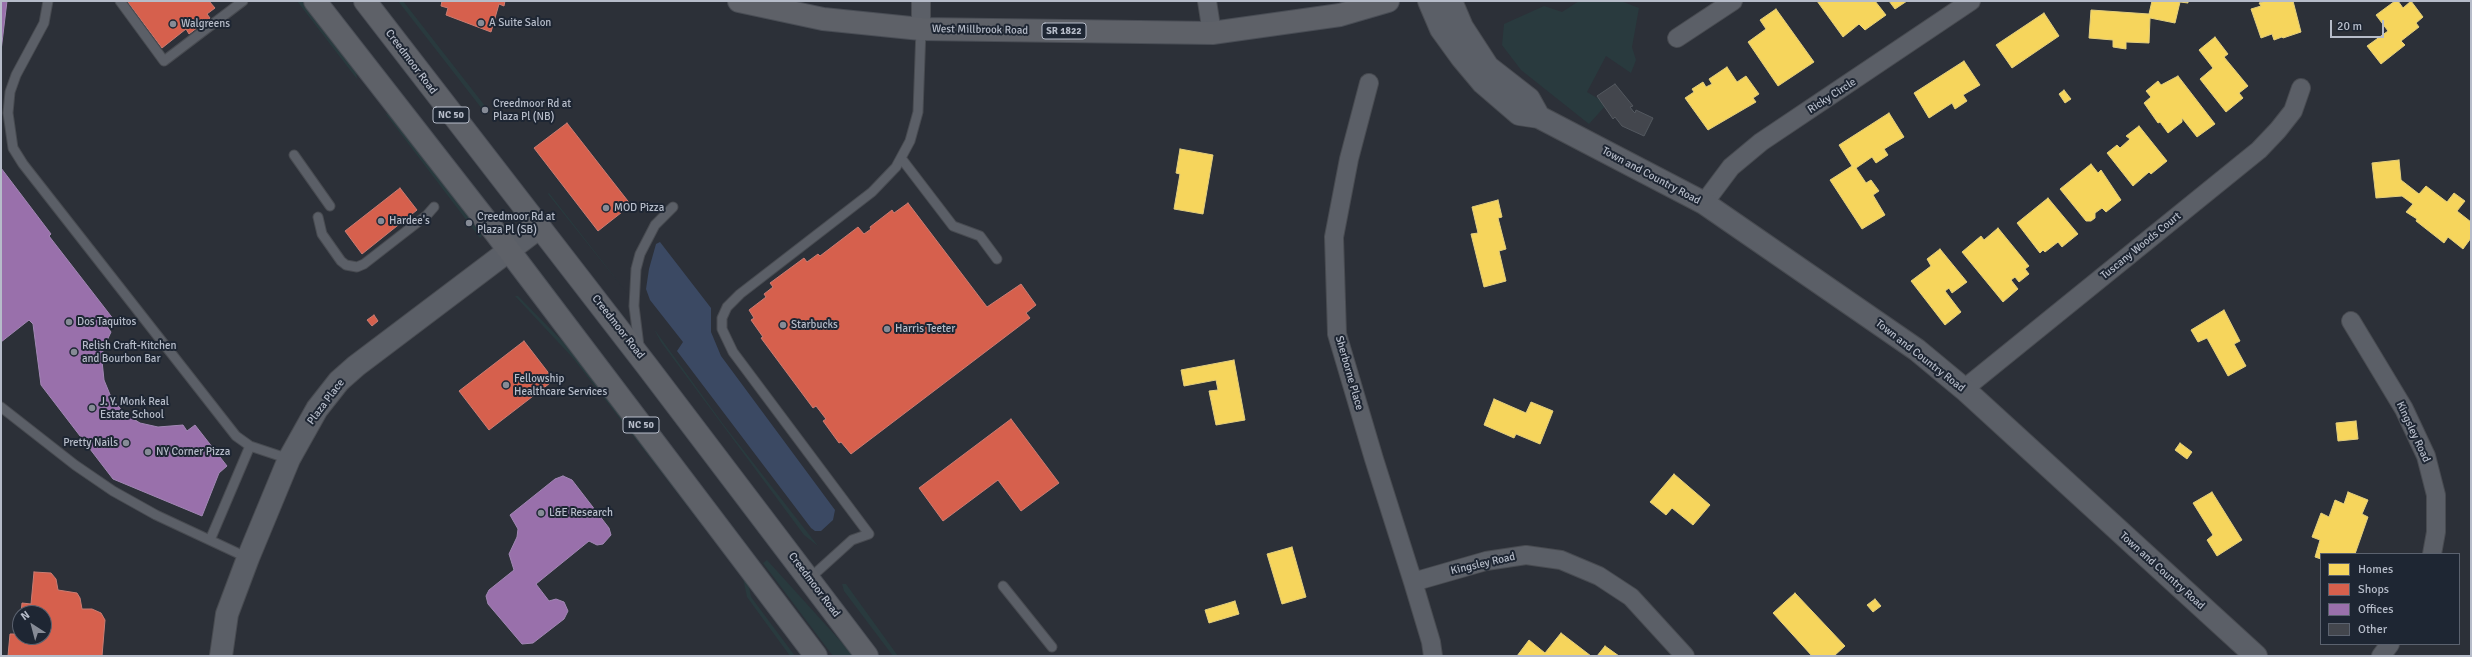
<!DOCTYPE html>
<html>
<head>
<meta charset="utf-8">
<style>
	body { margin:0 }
	#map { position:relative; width:2472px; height:657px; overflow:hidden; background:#2c3038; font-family:Signika,sans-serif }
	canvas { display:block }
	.frame { position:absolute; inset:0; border:2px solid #b6bcc9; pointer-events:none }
	.legend { position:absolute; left:2320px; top:553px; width:140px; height:92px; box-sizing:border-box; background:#1e2633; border:1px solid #5b626f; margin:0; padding:5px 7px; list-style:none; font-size:12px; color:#b6bcc9 }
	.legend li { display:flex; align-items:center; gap:8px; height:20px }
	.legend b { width:20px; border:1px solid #5b626f }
	.north { position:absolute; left:12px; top:605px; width:40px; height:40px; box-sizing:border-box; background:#1e2633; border:1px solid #5b626f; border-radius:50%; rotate:324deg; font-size:11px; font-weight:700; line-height:16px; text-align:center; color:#b6bcc9 }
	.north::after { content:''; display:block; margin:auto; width:14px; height:18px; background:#868b96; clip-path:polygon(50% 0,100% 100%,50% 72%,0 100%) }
	.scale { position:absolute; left:2330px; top:20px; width:54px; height:18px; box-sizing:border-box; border:2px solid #b6bcc9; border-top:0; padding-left:5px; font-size:12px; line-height:14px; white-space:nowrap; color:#b6bcc9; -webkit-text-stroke:3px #1e2633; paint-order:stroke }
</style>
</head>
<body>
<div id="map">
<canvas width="2472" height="657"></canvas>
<div class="frame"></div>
<ul class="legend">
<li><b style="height:11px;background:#f6d55c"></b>Homes</li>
<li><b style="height:11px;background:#d6604d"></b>Shops</li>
<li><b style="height:11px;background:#9970ab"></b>Offices</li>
<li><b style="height:11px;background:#43464d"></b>Other</li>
</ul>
<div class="north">N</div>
<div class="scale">20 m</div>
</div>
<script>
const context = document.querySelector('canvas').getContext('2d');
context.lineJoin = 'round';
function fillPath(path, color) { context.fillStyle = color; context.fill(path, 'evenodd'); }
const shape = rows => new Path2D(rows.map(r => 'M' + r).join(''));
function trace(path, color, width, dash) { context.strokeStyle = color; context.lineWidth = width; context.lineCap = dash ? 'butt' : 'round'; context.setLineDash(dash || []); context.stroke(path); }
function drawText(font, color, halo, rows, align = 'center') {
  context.font = font + ' Signika,sans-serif'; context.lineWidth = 4; context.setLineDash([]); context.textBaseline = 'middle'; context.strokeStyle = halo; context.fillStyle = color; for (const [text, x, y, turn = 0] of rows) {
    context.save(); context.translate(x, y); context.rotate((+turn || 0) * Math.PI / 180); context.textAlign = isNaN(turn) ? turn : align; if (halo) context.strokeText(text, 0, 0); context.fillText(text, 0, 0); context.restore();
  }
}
fillPath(shape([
	[297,1,302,1,356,71,357,79],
	[398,1,403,1,489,111,486,114],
	[1579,1,1621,1,1639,8,1632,47,1636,60,1631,73,1606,56,1587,92,1607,104,1589,124,1521,70,1502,45,1504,24,1544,6,1562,12],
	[385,113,391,116,479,229,482,236,480,238],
	[549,193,627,293,548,194],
	[515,296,518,296,577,356,747,576,751,597,795,656,790,656,747,597,743,578,573,358],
	[654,329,723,424,818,546,804,535,661,342],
	[767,560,854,656,833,656,763,563],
	[842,584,846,584,898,656,893,656,844,591]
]), '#293a3e');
fillPath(shape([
	[660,242,711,308,711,332,721,356,835,510,833,520,821,531,815,531,811,528,677,351,683,342,650,300,646,289,649,269,656,244]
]), '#3b4963');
const homes = shape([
	[1817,1,1875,1,1886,15,1865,30,1859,24,1843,37,1817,1],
	[1889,1,1907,1,1895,9,1889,1],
	[2152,1,2188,1,2188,3,2180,2,2175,23,2150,18,2149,43,2126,42,2126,49,2113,47,2113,40,2089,38,2091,10,2149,14,2152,1],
	[2266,1,2293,1,2301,32,2283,38,2282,37,2274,40,2272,34,2261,38,2251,9,2261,6,2259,3,2266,1],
	[2395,1,2398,1,2403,8,2411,1,2423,17,2416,23,2419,27,2401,41,2405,45,2381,64,2367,46,2388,31,2376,15,2395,1],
	[1776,9,1814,62,1778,86,1748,42,1766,29,1760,20,1776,9],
	[2044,13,2059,36,2012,68,1996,45,2044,13],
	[2215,37,2228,54,2224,57,2248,86,2239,93,2243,98,2226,112,2200,79,2213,68,2199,50,2215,37],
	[1964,61,1980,85,1963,95,1967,101,1955,109,1952,103,1929,118,1914,93,1964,61],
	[1727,67,1737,82,1746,76,1759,94,1753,98,1756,102,1708,130,1685,98,1694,92,1692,89,1703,82,1706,87,1712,84,1709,79,1727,67],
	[2178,76,2215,124,2197,137,2182,118,2182,122,2168,133,2160,122,2158,123,2144,103,2151,97,2146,91,2158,81,2161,85,2178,76],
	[2064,90,2071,99,2065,103,2059,94,2064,90],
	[1889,113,1904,137,1884,149,1888,155,1876,163,1872,157,1856,168,1866,183,1871,180,1879,191,1873,195,1885,215,1862,229,1830,180,1852,166,1839,145,1889,113],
	[2139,126,2167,161,2151,174,2149,172,2133,186,2107,153,2117,145,2120,148,2130,139,2126,136,2139,126],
	[1180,149,1213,155,1203,214,1174,209,1180,174,1176,173,1180,149],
	[2399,160,2401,180,2419,194,2426,186,2447,202,2454,193,2465,201,2457,211,2471,222,2471,238,2463,249,2448,237,2444,243,2416,221,2417,219,2406,212,2413,204,2402,196,2376,198,2372,163,2399,160],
	[2091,164,2098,173,2101,170,2121,200,2106,212,2102,208,2095,213,2095,218,2091,221,2086,221,2060,189,2091,164],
	[2048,198,2078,234,2062,247,2058,242,2045,252,2043,250,2040,253,2017,223,2048,198],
	[1498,200,1502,217,1498,218,1506,249,1499,251,1506,281,1484,287,1471,234,1478,233,1472,207,1498,200],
	[1998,228,2029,266,2025,269,2029,274,2019,282,2015,277,2011,280,2018,289,2003,302,1962,252,1981,236,1984,240,1998,228],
	[1940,249,1967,282,1952,293,1949,288,1945,291,1961,312,1945,325,1911,281,1931,266,1927,259,1940,249],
	[2224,310,2240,341,2234,344,2246,366,2228,376,2207,338,2198,342,2191,330,2224,310],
	[1234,360,1245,420,1216,425,1209,391,1218,390,1216,380,1184,386,1181,370,1234,360],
	[1494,399,1526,413,1531,402,1553,411,1540,444,1516,434,1514,438,1484,425,1494,399],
	[2356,421,2358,439,2338,441,2336,423,2356,421],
	[2180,443,2192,452,2187,459,2175,450,2180,443],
	[1674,474,1710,505,1693,525,1672,508,1666,515,1650,502,1674,474],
	[2212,492,2242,540,2217,556,2207,540,2213,535,2193,503,2212,492],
	[2348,492,2368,500,2362,514,2368,517,2355,554,2321,554,2321,559,2315,557,2320,540,2312,537,2321,513,2329,517,2335,500,2344,504,2348,492],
	[1292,547,1306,597,1282,604,1267,554,1292,547],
	[1795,593,1845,646,1834,656,1812,656,1773,613,1795,593],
	[1875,599,1881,606,1873,612,1867,605,1875,599],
	[1235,601,1239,614,1209,623,1205,610,1235,601],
	[1561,633,1591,656,1517,656,1529,640,1545,653,1561,633],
	[1605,646,1619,656,1597,656,1605,646]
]);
fillPath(homes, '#f6d55c');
trace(homes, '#e3ce7d', 1);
const shops = shape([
	[127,1,209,1,215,8,207,14,210,18,189,34,186,29,162,48,127,1],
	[442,1,505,1,504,6,499,4,491,32,446,15,448,8,441,6,442,1],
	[567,123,631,205,598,231,534,148,567,123],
	[400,188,417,210,362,254,345,231,400,188],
	[908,203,987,307,1021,284,1036,305,1026,313,1030,318,851,454,841,442,839,443,823,421,826,419,816,406,813,408,761,338,763,337,751,320,754,318,749,310,766,297,764,294,773,287,770,283,804,258,807,262,818,254,820,256,858,227,864,234,871,229,870,227,892,210,894,213,908,203],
	[374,315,378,321,372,326,367,320,374,315],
	[524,341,554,380,489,430,459,391,524,341],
	[1011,419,1059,483,1021,511,998,480,943,521,919,488,1011,419],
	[34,572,51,573,56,579,58,590,77,593,80,598,82,609,92,609,101,613,105,620,102,656,8,656,10,634,20,634,20,628,20,637,44,637,44,613,21,613,22,603,31,604,34,572]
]);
fillPath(shops, '#d6604d');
trace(shops, '#cc7c72', 1);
const offices = shape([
	[1,1,7,1,1,51,1,1],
	[1,168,51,234,49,236,114,320,106,325,111,332,103,349,102,361,104,380,111,397,124,413,140,423,158,427,183,425,187,431,195,425,227,466,219,473,202,516,113,479,41,385,33,324,29,320,1,342,1,168],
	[563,476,572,480,609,528,611,535,603,544,597,545,589,541,536,584,549,601,556,599,564,602,568,611,564,619,533,643,522,644,488,604,486,596,489,590,514,570,509,554,517,537,518,529,510,515,555,479,563,476]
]);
fillPath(offices, '#9970ab');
trace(offices, '#a287b4', 1);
const building = shape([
	[1615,84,1633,106,1630,107,1633,111,1635,113,1636,110,1653,118,1644,136,1622,126,1615,117,1613,119,1597,96,1615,84]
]);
fillPath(building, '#43464d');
trace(building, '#53585f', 1);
const service = shape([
	[48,1,44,23,16,75,10,92,8,113,13,148,23,164,236,436,250,446,289,459],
	[120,1,164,61,243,1],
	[294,155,330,206],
	[901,158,953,226,980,236,997,259],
	[318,217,322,234,341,261,346,265,357,267,364,264,427,215,434,207],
	[639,346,634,306,636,269,640,254,655,225,673,207],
	[1,407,75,465,113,491,156,515,248,558],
	[210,540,250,446],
	[809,579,852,540,869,534,733,352,722,329,722,318,727,307,740,294,872,192,896,167,910,141,918,112,921,29],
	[1003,586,1052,647]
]);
const minor = shape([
	[921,1,921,29],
	[1207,1,1212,33],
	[1677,38,1733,1],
	[1369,83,1349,159,1334,237,1337,334,1374,459,1413,582,1431,642,1433,656],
	[1704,203,1731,167,1761,142,1971,1],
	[2351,321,2404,409,2426,456,2436,495,2436,532,2432,554],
	[1964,389,2259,150,2278,130,2293,111,2301,88],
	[1413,582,1486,561,1526,555,1561,560,1599,576,1631,597,1685,656],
	[2381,656,2390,644]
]);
const tertiary = shape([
	[1429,1,1441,29,1462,58,1483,83,1519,114,1539,117,1704,203,1917,350,1964,389,2256,656],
	[1451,1,1462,27,1488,67,1529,99,1539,117],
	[221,656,227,614,248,558,289,459,317,409,339,381,356,366,540,227]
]);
const primary = shape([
	[315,1,495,232,816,656],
	[365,1,647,366,867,656],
	[739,1,823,19,921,29,1212,33,1340,15,1388,1]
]);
trace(service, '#484b51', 11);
trace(minor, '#484b51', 20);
trace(tertiary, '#484b51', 24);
trace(primary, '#494d55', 24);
trace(service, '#5b5f67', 9);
trace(minor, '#5b5f67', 18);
trace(tertiary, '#5b5f67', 22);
trace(primary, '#5e6168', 22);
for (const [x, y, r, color] of [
	[481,23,4,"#868b96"],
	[173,24,4,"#868b96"],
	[485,110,4,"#868b96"],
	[606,208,4,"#868b96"],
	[381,221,4,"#868b96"],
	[469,223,4,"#868b96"],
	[69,322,4,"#868b96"],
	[783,325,4,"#868b96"],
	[887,329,4,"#868b96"],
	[74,352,4,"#868b96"],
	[506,385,4,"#868b96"],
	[92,408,4,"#868b96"],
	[126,443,4,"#868b96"],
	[148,452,4,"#868b96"],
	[541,513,4,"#868b96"]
]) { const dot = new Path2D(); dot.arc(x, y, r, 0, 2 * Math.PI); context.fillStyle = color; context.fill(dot); trace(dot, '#1e2633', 1.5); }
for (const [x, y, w] of [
	[1064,31,44],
	[451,115,36],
	[641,425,36]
]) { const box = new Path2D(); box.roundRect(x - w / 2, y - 8, w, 16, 3); context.fillStyle = '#1e2633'; context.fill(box); trace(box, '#b6bcc9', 1); }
drawText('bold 10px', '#b6bcc9', null, [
	["SR 1822",1064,31],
	["NC 50",451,115],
	["NC 50",641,425]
]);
drawText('11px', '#b6bcc9', '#1e2633', [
	["A Suite Salon",489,23],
	["Walgreens",181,24],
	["Creedmoor Rd at",493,104],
	["Plaza Pl (NB)",493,117],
	["MOD Pizza",614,208],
	["Creedmoor Rd at",477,217],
	["Plaza Pl (SB)",477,230],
	["Hardee's",389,221],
	["Dos Taquitos",77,322],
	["Starbucks",791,325],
	["Harris Teeter",895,329],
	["Relish Craft-Kitchen",82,346],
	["and Bourbon Bar",82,359],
	["Fellowship",514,379],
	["Healthcare Services",514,392],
	["J. Y. Monk Real",100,402],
	["Estate School",100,415],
	["Pretty Nails",118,443,"right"],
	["NY Corner Pizza",156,452],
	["L&E Research",549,513]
], 'left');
drawText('11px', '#b6bcc9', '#1e2633', [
	["West Millbrook Road",980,30,1],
	["Creedmoor Road",411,62,53],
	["Ricky Circle",1832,96,-33],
	["Town and Country Road",1651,176,28],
	["Tuscany Woods Court",2141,246,-39],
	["Creedmoor Road",618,327,52],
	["Town and Country Road",1920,356,38],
	["Sherborne Place",1349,373,74],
	["Plaza Place",326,402,-53],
	["Kingsley Road",2413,432,65],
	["Kingsley Road",1483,564,-13],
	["Town and Country Road",2162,571,42],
	["Creedmoor Road",814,585,53]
]);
</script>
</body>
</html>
